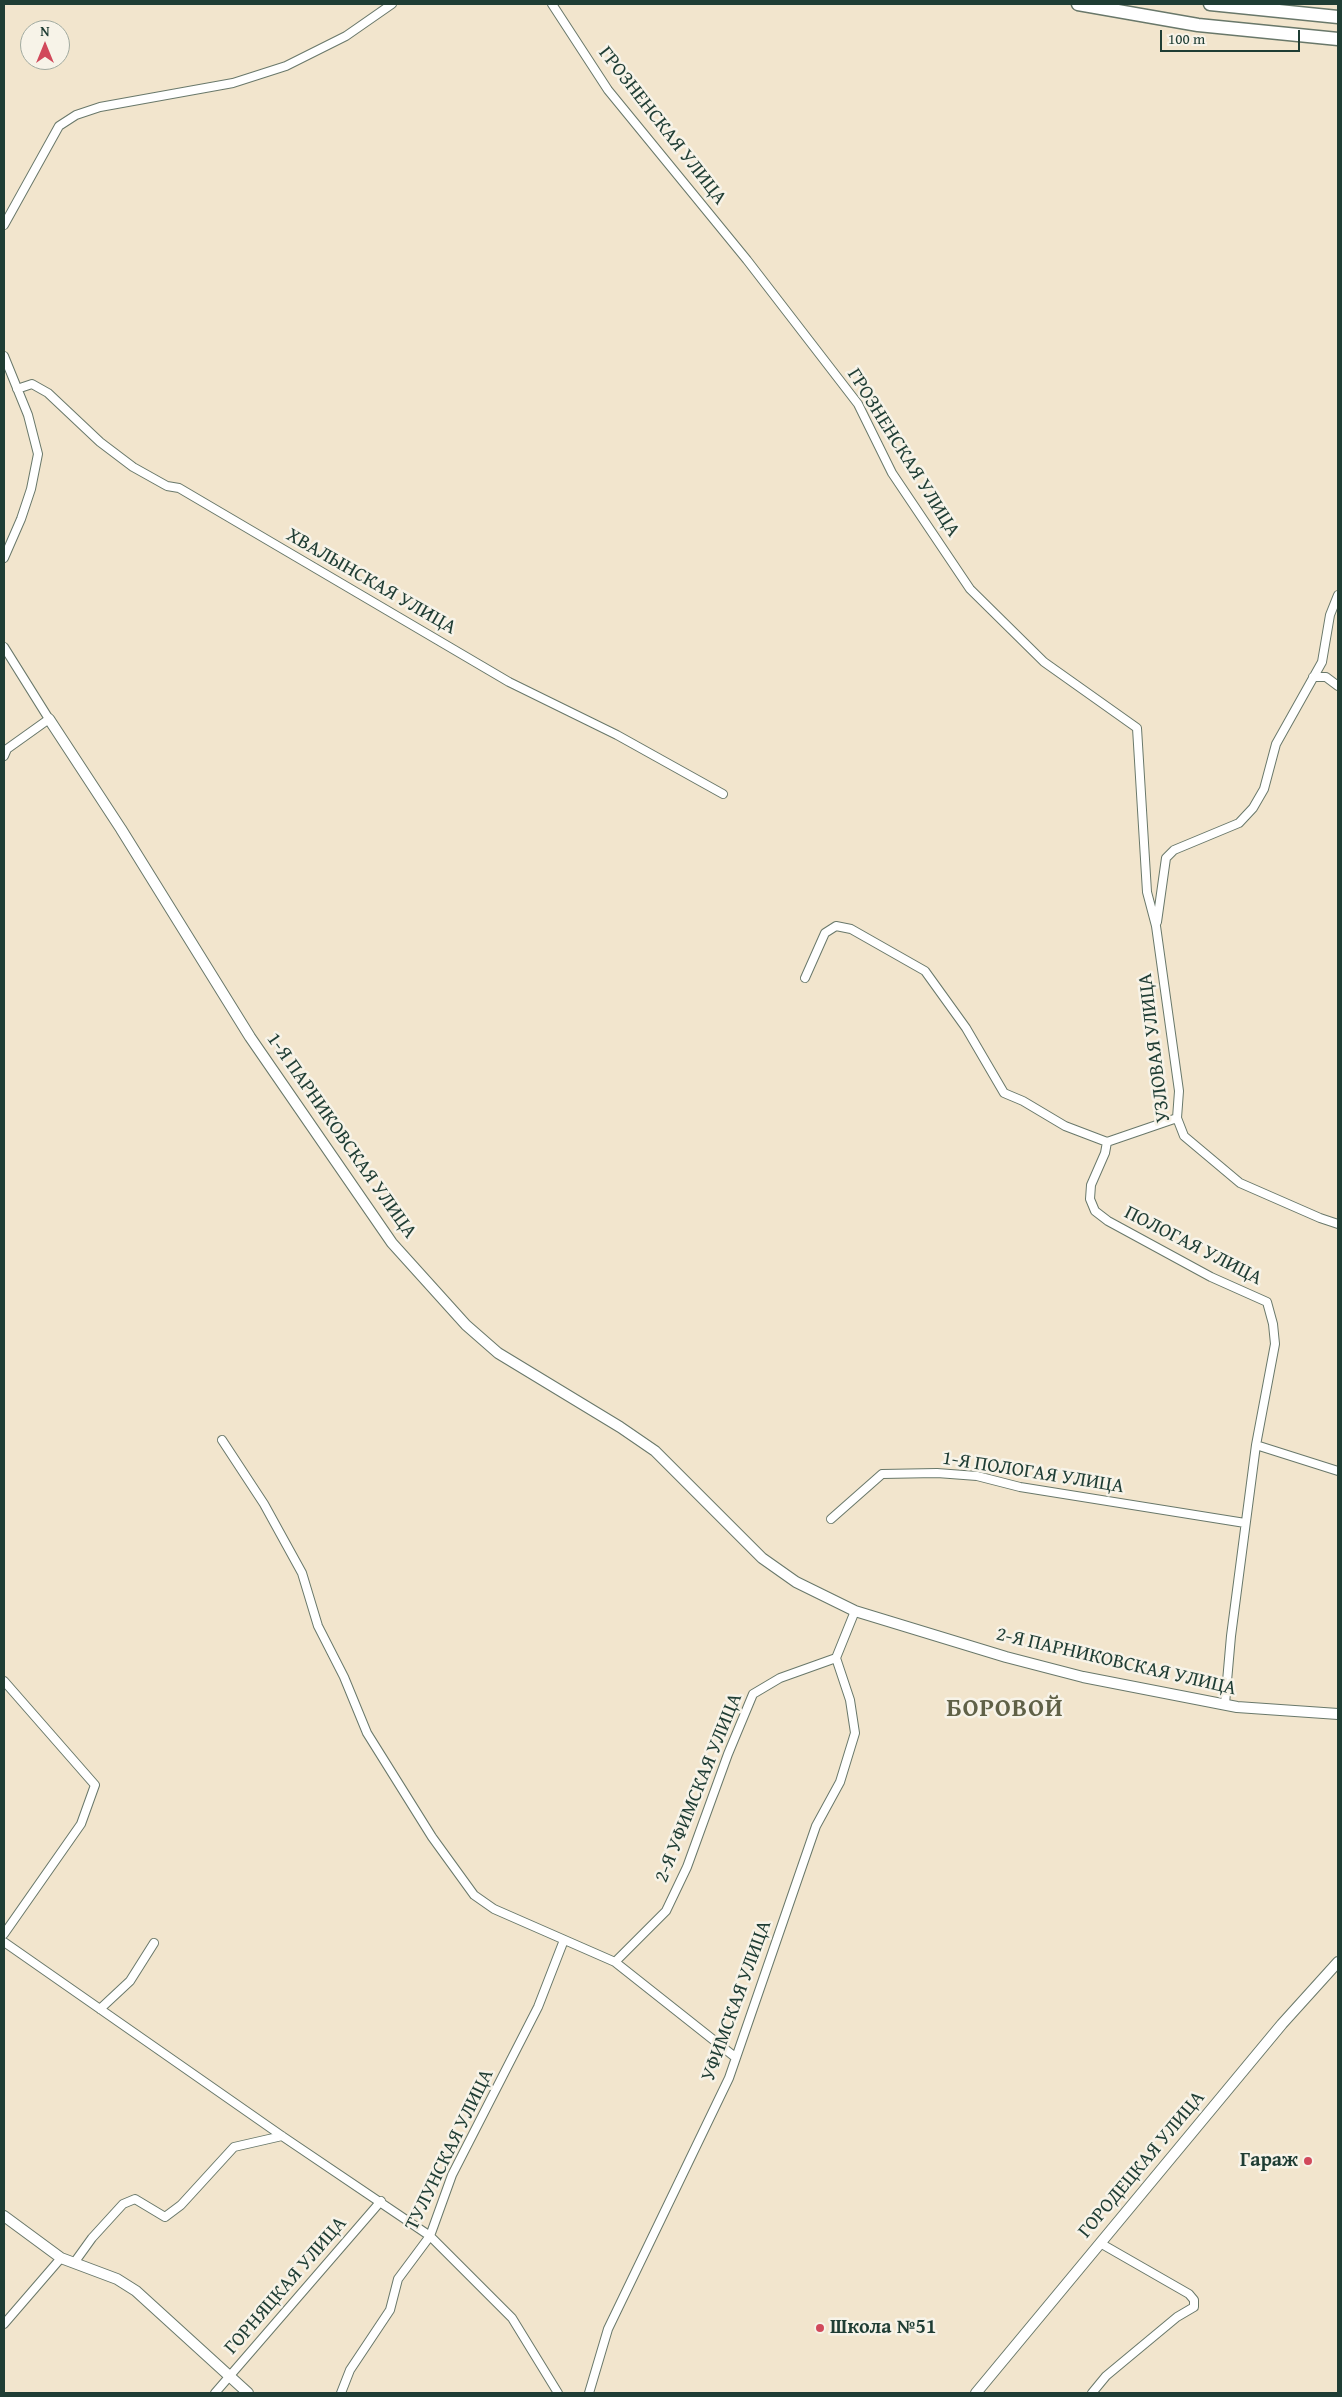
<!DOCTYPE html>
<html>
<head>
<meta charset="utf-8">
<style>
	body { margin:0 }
	#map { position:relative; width:1342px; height:2397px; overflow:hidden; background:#f2e5cd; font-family:"Gentium Book Plus",serif }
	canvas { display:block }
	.frame { position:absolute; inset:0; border:5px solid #1f3d34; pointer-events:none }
	.north { position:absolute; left:20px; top:20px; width:50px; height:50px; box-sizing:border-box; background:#f7f3e8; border:1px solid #a1aaa0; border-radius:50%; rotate:0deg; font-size:14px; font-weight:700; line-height:20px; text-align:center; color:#1f3d34 }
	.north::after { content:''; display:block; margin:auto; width:18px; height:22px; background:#d1495b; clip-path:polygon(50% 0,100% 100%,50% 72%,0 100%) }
	.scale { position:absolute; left:1160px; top:30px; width:140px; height:22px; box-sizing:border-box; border:2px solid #1f3d34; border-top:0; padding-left:6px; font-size:15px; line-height:18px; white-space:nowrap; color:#1f3d34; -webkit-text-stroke:4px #f7f3e8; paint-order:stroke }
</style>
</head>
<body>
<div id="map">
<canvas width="1342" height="2397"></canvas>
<div class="frame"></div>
<div class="north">N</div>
<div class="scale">100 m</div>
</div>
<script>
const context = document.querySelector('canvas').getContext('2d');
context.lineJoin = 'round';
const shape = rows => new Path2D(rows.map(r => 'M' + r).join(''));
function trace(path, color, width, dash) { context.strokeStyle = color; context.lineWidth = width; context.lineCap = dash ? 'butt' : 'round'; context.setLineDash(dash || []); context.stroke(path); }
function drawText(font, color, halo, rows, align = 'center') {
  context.font = font + ' "Gentium Book Plus",serif'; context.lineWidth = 5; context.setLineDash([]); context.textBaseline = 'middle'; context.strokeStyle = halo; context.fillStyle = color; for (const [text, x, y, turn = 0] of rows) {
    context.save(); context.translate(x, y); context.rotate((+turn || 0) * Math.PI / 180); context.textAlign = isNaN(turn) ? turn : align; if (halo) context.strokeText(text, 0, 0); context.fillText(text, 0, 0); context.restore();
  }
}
const minor = shape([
	[552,4,608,90,747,260,858,404,892,473,970,589,1044,662,1137,728,1147,892,1156,926,1179,1091,1177,1118,1184,1136,1240,1183,1320,1218,1338,1224],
	[4,225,59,126,76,115,100,107,233,83,286,66,346,36,392,4],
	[4,356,28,415,38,454,31,489,21,519,4,558],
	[17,389,32,384,48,393,100,442,133,467,167,486,179,488,509,682,617,735,723,794],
	[4,647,49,719,7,749,4,756],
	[1313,677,1326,677,1338,686],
	[1157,922,1166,858,1174,850,1239,823,1253,808,1264,789,1276,744,1322,662,1330,615,1338,595],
	[805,978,825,933,836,926,851,929,925,971,966,1028,1004,1093,1023,1101,1065,1126,1107,1142],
	[1107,1142,1105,1153,1091,1185,1090,1199,1095,1211,1108,1221,1211,1277,1267,1302,1273,1324,1275,1344,1256,1445,1231,1636,1225,1704],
	[1107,1142,1177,1118],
	[222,1440,264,1504,302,1573,318,1626,344,1677,367,1733,432,1837,474,1895,494,1909,615,1962,735,2057],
	[1256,1445,1338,1471],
	[831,1519,882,1474,937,1473,977,1476,1020,1487,1245,1523],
	[4,1681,95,1785,81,1824,4,1934],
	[4,1942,282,2136,430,2236,512,2318,558,2393],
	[615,1962,666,1911,687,1867,728,1754,753,1694,780,1678,836,1658],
	[100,2009,130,1981,154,1943],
	[74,2263,92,2238,123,2204,135,2199,165,2217,181,2205,234,2147,282,2136],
	[4,2324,61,2258],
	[215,2393,381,2201],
	[341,2393,350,2370,390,2310,398,2279,430,2236,452,2175,538,2007,564,1940],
	[589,2393,608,2329,729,2078,816,1826,840,1782,855,1733,850,1700,836,1658,855,1611],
	[1092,2393,1106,2376,1177,2317,1194,2307,1194,2300,1189,2294,1100,2243]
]);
const tertiary = shape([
	[49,719,121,829,250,1037,392,1243,466,1325,498,1353,620,1427,655,1451,762,1558,796,1582,855,1611,1006,1657,1083,1677,1237,1707,1338,1714],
	[4,2216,61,2258,117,2279,136,2291,248,2393],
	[976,2393,1282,2024,1338,1962]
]);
const trunk = shape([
	[1078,4,1198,25,1338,39],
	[1210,4,1338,17]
]);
trace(minor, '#69786a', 10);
trace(tertiary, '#69786a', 12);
trace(trunk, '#69786a', 15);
trace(minor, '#fff', 8);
trace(tertiary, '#fff', 10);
trace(trunk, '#fff', 12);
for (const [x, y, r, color] of [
	[1308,2161,5,"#d1495b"],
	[820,2328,5,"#d1495b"]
]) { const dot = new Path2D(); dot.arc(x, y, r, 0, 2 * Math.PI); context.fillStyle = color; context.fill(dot); trace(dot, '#f7f3e8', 2); }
drawText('20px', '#1f3d34', '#f7f3e8', [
	["ГРОЗНЕНСКАЯ УЛИЦА",662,126,52],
	["ГРОЗНЕНСКАЯ УЛИЦА",903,453,58],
	["ХВАЛЫНСКАЯ УЛИЦА",371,582,30],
	["УЗЛОВАЯ УЛИЦА",1155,1048,-97],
	["1-Я ПАРНИКОВСКАЯ УЛИЦА",341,1136,55],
	["ПОЛОГАЯ УЛИЦА",1193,1246,27],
	["1-Я ПОЛОГАЯ УЛИЦА",1033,1473,9],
	["2-Я ПАРНИКОВСКАЯ УЛИЦА",1116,1662,13],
	["2-Я УФИМСКАЯ УЛИЦА",699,1788,-68],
	["УФИМСКАЯ УЛИЦА",737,2001,-70],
	["ТУЛУНСКАЯ УЛИЦА",450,2150,-64],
	["ГОРОДЕЦКАЯ УЛИЦА",1142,2165,-50],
	["ГОРНЯЦКАЯ УЛИЦА",286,2286,-49]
]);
drawText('bold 20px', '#1f3d34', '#f7f3e8', [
	["Гараж",1298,2161],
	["Школа №51",830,2328,"left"]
], 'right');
context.letterSpacing = '1px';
drawText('bold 25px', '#606147', '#f7f3e8', [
	["БОРОВОЙ",1005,1710]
]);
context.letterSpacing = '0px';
</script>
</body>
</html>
